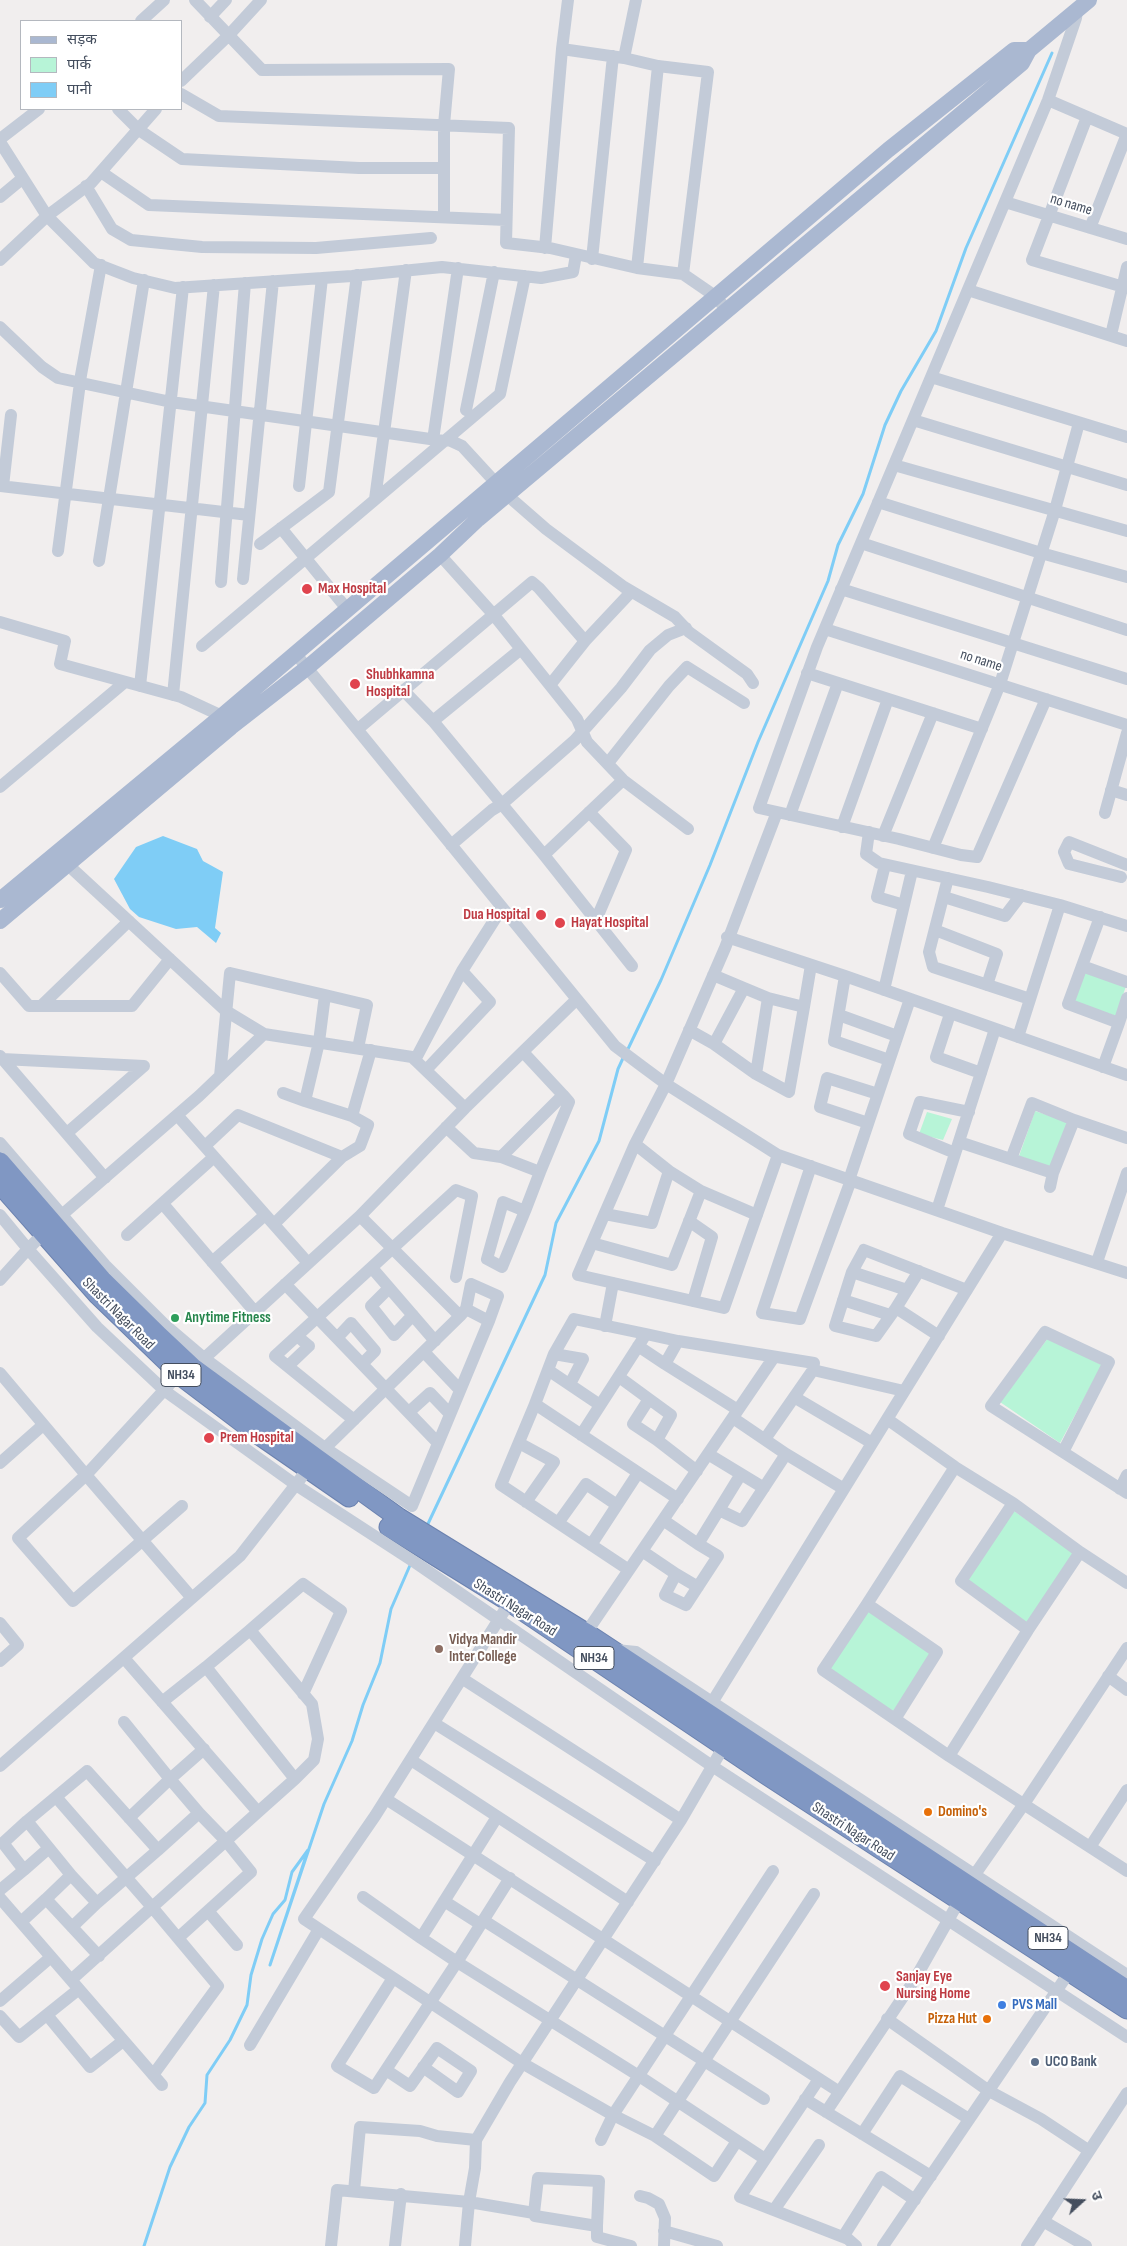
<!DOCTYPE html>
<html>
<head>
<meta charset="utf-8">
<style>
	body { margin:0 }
	#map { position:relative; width:1127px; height:2246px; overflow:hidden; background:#f1eeee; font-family:"Sofia Sans Condensed","Noto Sans Devanagari",sans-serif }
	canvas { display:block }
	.legend { position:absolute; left:20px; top:20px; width:162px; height:90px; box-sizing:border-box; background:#fff; border:1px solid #b4b8bf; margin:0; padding:6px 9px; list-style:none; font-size:15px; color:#444e5e }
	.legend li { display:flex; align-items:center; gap:10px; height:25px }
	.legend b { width:25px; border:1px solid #b4b8bf }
	.north { position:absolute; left:1057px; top:2176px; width:50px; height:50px; -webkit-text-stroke:4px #fff; paint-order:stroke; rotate:70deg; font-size:14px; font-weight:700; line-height:20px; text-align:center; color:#444e5e }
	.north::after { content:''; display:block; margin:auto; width:18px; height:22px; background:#444e5e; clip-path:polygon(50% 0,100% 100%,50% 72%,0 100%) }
</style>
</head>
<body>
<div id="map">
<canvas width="1127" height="2246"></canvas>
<ul class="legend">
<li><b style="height:6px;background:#aab8d1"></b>सड़क</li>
<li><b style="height:14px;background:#b7f4d7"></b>पार्क</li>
<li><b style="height:14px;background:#7fcdf6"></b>पानी</li>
</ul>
<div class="north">उ</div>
</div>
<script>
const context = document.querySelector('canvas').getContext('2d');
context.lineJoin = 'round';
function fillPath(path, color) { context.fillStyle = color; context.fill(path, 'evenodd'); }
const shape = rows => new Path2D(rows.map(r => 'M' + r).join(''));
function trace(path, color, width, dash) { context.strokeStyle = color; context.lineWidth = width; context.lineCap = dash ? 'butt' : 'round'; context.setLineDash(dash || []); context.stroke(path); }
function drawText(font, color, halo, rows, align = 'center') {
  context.font = font + ' "Sofia Sans Condensed",sans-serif'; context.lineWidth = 4.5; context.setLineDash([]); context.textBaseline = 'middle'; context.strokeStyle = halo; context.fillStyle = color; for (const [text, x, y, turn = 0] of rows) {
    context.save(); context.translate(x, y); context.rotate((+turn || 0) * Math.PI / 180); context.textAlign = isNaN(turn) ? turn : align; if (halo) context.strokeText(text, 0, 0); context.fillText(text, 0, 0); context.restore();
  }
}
fillPath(shape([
	[1085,970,1126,986,1116,1016,1073,1001],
	[1035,1111,1068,1122,1051,1167,1019,1156],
	[927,1112,952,1119,943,1140,919,1134],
	[1048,1338,1102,1365,1060,1443,1000,1402],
	[1014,1511,1074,1553,1028,1624,967,1580],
	[869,1609,931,1654,892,1713,827,1668]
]), '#b7f4d7');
fillPath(shape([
	[163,836,197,849,203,861,223,872,215,928,221,933,216,943,197,927,176,929,139,917,130,909,114,879,136,847]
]), '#7fcdf6');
trace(shape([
	[627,1051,661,980,710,865,758,742,828,581,838,545,863,494,885,425,901,391,936,331,966,248,1052,53],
	[426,1528,545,1275,556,1223,599,1141,618,1069,624,1056],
	[144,2246,170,2167,189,2127,205,2103,207,2075,230,2040,247,2005,251,1975,262,1939,273,1914,285,1900,292,1872,308,1850,270,1965,324,1804,352,1741,363,1705,380,1663,391,1609,411,1563]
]), '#7fcdf6', 3);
const highway = shape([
	[0,1162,102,1280,158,1335,193,1368,316,1458,399,1518,586,1633,1127,1990],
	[0,1184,98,1295,185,1379,255,1432,349,1497],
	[389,1527,510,1602,767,1775,1127,2009]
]);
trace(highway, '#6b82af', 21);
trace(shape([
	[195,0,262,70,449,69,444,125,444,217],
	[210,17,226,0],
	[141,21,164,0],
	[562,49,624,58,658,66,708,72,683,274,715,296,727,310],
	[624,58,636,0],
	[658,66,637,268,683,274],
	[181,81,228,36,261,0],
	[181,94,219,116,509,128,506,243,550,248,637,268],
	[1048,100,1127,134],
	[118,109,139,130,182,159,359,168,444,168],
	[1087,117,1032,260,1127,288],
	[0,139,39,109],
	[0,142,47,216,94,263,133,278,175,288,352,276,442,267,541,278,573,272,576,255],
	[101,172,149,205,506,220],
	[86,186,112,229,131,240,202,247,316,248,431,238],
	[0,197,23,178],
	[1005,202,1127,239],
	[1090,228,1127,134],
	[545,248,562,49,568,0],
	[592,259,613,56],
	[0,260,47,216,91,183,156,109],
	[968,290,1127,341],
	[0,327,42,367,58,378,171,402,444,441,449,440,462,446,507,495,546,529,624,587,675,617,689,632,747,674,753,683],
	[1111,335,1127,267],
	[931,377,1127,437],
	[466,410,494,272],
	[913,420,1127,485],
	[433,440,458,268],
	[894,465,1127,531],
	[0,486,249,515],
	[3,486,11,415],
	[299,486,322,278],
	[375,499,406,270],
	[878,502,1041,553,1127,577],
	[281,528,347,609],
	[861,543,1127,630],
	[260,544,329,492,357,275],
	[58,551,81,375,101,265],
	[440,555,493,614,577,719,587,742,623,780,688,829],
	[99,561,144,280],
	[243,579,273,281],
	[221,582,245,283],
	[841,589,1127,679],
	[0,622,65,641,60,664,181,697,222,716],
	[825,629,1127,725],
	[202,646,500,394,525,276],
	[295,653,615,1046,643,1067,666,1084,778,1155,1002,1233,1127,1273],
	[807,673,982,729],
	[550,685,585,641,631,592],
	[140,686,183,287],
	[403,690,433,721,544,855,632,966],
	[173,695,214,285],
	[1046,699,977,857,961,855,899,839,759,808,817,647,1048,100,1076,18,1077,10],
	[433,721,521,649],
	[358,729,532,582,539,588,585,641],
	[608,763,669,686,687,667,744,703],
	[0,787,125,682],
	[1111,790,1127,795],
	[589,812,626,850,596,920],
	[777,812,725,948,666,1084,635,1144,578,1275,724,1308,778,1155],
	[1105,813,1127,733],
	[790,815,838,683],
	[842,827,888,699],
	[869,832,866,854,879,863,988,887,1060,905,1127,926],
	[883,836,933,713],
	[451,845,492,810,502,804,575,740,621,688,650,650,668,635,686,628],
	[933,848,1000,684,1055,510,1079,423],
	[544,855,623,780],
	[67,864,226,1011,264,1034],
	[885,865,877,897,904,905],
	[1121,877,1069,864,1064,852,1069,842,1127,865],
	[948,878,929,952,933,967,1030,999],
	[944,897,1005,916,1021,895],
	[1100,917,1068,1004,1119,1023,1103,1067],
	[935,930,997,954,987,985],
	[727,937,845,976,1127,1075],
	[1082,966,1127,982],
	[462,971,502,908],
	[0,973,29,1006,132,1006,170,959],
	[713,975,744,988],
	[845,976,834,1041,889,1060],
	[884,990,912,871],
	[41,1006,129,921],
	[804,1007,768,998,756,1074,789,1092,804,1007,811,965],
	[950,1014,936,1057,981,1073],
	[839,1015,897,1036],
	[1119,1023,1127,998],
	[689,1030,714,1044],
	[1018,1037,1060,905],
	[358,1048,367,1005,325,995,319,1042,305,1101,352,1116,371,1050],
	[0,1056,105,1178],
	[2,1059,144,1066,67,1133],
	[415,1060,462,971,490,1002,426,1070],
	[756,1074,714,1044,744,988,768,998],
	[220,1076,230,973,325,995],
	[283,1093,305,1101],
	[177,1115,308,1263],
	[1074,1120,1127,1138],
	[868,1123,820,1107,827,1078,878,1094],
	[446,1127,474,1153,501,1157,563,1095,523,1052],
	[959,1142,1053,1173,1050,1187],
	[0,1143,105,1265,164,1324,204,1358,325,1448,412,1506,489,1321,466,1309,460,1316],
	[205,1146,238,1115,342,1157,274,1224],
	[955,1153,909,1134,920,1102,969,1112],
	[342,1157,360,1146,368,1125,352,1116],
	[501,1157,540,1172],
	[1011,1159,1032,1103,1074,1120,1053,1173],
	[811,1166,762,1313,800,1319,851,1180],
	[669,1171,701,1191,757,1215],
	[849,1180,910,999],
	[163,1204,255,1312],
	[937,1210,995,1029],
	[525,1211,503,1202,487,1259,502,1267,525,1211,540,1172,569,1102,563,1095],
	[605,1214,652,1223,669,1171,635,1144],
	[0,1215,28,1249,43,1234],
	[56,1220,199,1096,264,1034,412,1057,465,1108],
	[689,1221,712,1237,693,1301],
	[127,1235,214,1157],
	[592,1243,672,1265,701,1191],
	[212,1262,265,1215],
	[1097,1262,1127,1173],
	[372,1268,435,1341],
	[852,1272,907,1290],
	[0,1280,28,1249,97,1327,165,1391,296,1485,416,1563,712,1766,1127,2037],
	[285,1284,438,1443],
	[389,1288,371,1306,394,1335,413,1315],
	[843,1300,890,1315],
	[896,1308,919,1271],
	[466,1309,471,1284,498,1296,489,1321],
	[605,1326,613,1283],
	[646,1334,574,1319,554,1354,535,1404,678,1499],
	[939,1336,896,1308,876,1336,835,1326,852,1272,864,1250,967,1290],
	[337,1338,351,1323,375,1351,362,1364],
	[678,1341,665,1364,738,1410],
	[638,1346,665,1364],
	[424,1352,460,1390],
	[554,1354,583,1359,570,1384],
	[198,1364,360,1216,465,1108,576,1000],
	[288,1366,309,1346,297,1336],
	[548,1370,600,1405],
	[813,1370,904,1391],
	[0,1373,86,1475,18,1538,73,1601,182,1506],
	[179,1374,86,1475,192,1598],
	[619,1377,649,1399,671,1415,657,1440,633,1424,649,1399],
	[794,1397,872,1443],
	[535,1404,501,1485,629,1570],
	[409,1412,430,1393,450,1414],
	[887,1419,955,1467],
	[354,1420,275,1356,456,1190,472,1196,456,1277],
	[581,1435,646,1334,678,1341,814,1363,813,1370,765,1439],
	[657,1440,697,1471],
	[519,1443,554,1462,526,1502],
	[1063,1452,1109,1362,1045,1332,991,1406,1127,1493],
	[320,1453,460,1316,360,1216],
	[708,1454,764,1488],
	[786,1454,844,1489],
	[0,1463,43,1425],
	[1120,1489,1127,1475],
	[719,1510,742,1521,786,1454,733,1418],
	[663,1520,698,1544],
	[558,1523,586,1484,617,1505],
	[591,1545,638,1473],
	[642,1551,676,1574,665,1595,686,1605,718,1556,698,1544,741,1474],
	[1080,1552,1127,1583],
	[676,1574,698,1587],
	[513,1597,375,1816,304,1919,522,2063,613,2115,655,2136,714,2176,737,2141],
	[867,1604,955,1467,1013,1503],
	[0,1623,18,1645,0,1661],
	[250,1630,303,1584,341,1611,303,1694],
	[1028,1630,1080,1552,1013,1503,961,1581,1028,1630,949,1756,1127,1871],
	[586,1633,774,1357],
	[616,1650,636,1652,1127,1975],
	[206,1667,250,1630,312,1704,318,1739,314,1760,295,1779],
	[1108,1676,1127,1690],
	[463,1679,681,1820],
	[162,1702,206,1667,295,1779,258,1812],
	[708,1709,1002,1233],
	[895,1719,937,1652,867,1604,823,1670,949,1756],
	[124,1722,170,1779,204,1749],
	[434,1723,655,1861],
	[411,1760,628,1902],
	[0,1766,240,1556,308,1469],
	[56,1797,152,1907,218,1986,153,2075],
	[386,1799,838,2091],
	[497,1817,421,1938,457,1962,510,1878],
	[129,1818,170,1779,199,1813,158,1850],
	[27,1821,3,1843,24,1870,49,1848],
	[1090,1847,1127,1790],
	[71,1875,27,1821,87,1771,158,1850,97,1903,71,1875,46,1899,99,1956],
	[971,1880,1024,1804,1127,1648],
	[0,1890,24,1870],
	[363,1897,421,1938],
	[0,1898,162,2085],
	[444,1901,480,1924],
	[208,1911,237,1945],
	[483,1920,764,2099],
	[21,1922,46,1899],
	[72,1927,97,1903],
	[178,1938,251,1872,226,1841,199,1813],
	[393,1978,337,2066,374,2088,457,1962,639,2076,765,2159],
	[71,1980,258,1812,124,1658],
	[0,2001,51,1957],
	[47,2015,90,2067,123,2041],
	[0,2016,19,2037,79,1989],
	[887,2019,989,2091,1041,2119,1088,2150],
	[250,2045,319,1929],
	[386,2070,410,2086,437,2048,471,2071,458,2092,423,2067],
	[819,2079,740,2197,848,2239,856,2246],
	[805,2099,931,2176],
	[826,2112,915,1979,959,1901],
	[862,2134,900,2076,969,2119],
	[655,2136,814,1894],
	[601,2140,613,2115,773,1871],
	[354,2191,360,2127,420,2131,437,2136,476,2140],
	[640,2196,648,2198,659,2204,665,2218,664,2246],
	[774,2210,819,2145],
	[1043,2221,1086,2246],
	[597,2226,597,2237,631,2246],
	[664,2231,717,2246],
	[843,2237,881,2177,915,2200],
	[331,2246,337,2190,469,2202,534,2213,535,2216,597,2226,599,2181,538,2178,534,2213],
	[395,2246,401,2194],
	[465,2246,469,2202,475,2168,476,2140,510,2082,681,1820,724,1746],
	[883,2246,1070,1971],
	[1027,2246,1127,2093]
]), '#c3cbd8', 12);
trace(shape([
	[0,900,222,716,888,150,1014,50,1029,50],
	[0,921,231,727,308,667,440,555,478,519,1022,63,1029,50,1089,0]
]), '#aab8d1', 16);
trace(highway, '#8097c3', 19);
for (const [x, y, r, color] of [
	[307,589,6,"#e0444e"],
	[355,684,6,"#e0444e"],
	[541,915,6,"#e0444e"],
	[560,923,6,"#e0444e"],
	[175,1318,5,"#2e9e5b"],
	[209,1438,6,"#e0444e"],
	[439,1649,5,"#8d6e63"],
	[928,1812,5,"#e8710a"],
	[885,1986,6,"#e0444e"],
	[1002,2005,5,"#3f7fe0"],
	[987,2019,5,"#e8710a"],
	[1035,2062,5,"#5c6f8a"]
]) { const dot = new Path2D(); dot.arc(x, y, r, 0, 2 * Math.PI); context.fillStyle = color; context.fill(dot); trace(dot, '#fff', 2); }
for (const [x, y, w] of [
	[181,1375,40],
	[594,1658,40],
	[1048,1938,40]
]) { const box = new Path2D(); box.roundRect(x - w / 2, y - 11.5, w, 23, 4); context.fillStyle = '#fff'; context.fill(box); trace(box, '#444e5e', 1); }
drawText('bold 14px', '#444e5e', null, [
	["NH34",181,1375],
	["NH34",594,1658],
	["NH34",1048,1938]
]);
drawText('15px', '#444e5e', '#fff', [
	["no name",1071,205,17],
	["no name",981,661,18],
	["Shastri Nagar Road",118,1314,45],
	["Shastri Nagar Road",515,1608,32],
	["Shastri Nagar Road",853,1832,33]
]);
drawText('bold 15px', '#be3a42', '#fff', [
	["Max Hospital",318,589],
	["Shubhkamna",366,675],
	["Hospital",366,692],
	["Dua Hospital",530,915,"right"],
	["Hayat Hospital",571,923],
	["Prem Hospital",220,1438],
	["Sanjay Eye",896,1977],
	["Nursing Home",896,1994]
], 'left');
drawText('bold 15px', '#27864d', '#fff', [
	["Anytime Fitness",185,1318]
], 'left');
drawText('bold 15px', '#785e54', '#fff', [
	["Vidya Mandir",449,1640],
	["Inter College",449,1657]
], 'left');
drawText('bold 15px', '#c56008', '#fff', [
	["Domino's",938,1812],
	["Pizza Hut",977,2019,"right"]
], 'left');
drawText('bold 15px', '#366cbe', '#fff', [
	["PVS Mall",1012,2005]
], 'left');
drawText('bold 15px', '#4e5e75', '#fff', [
	["UCO Bank",1045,2062]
], 'left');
</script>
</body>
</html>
